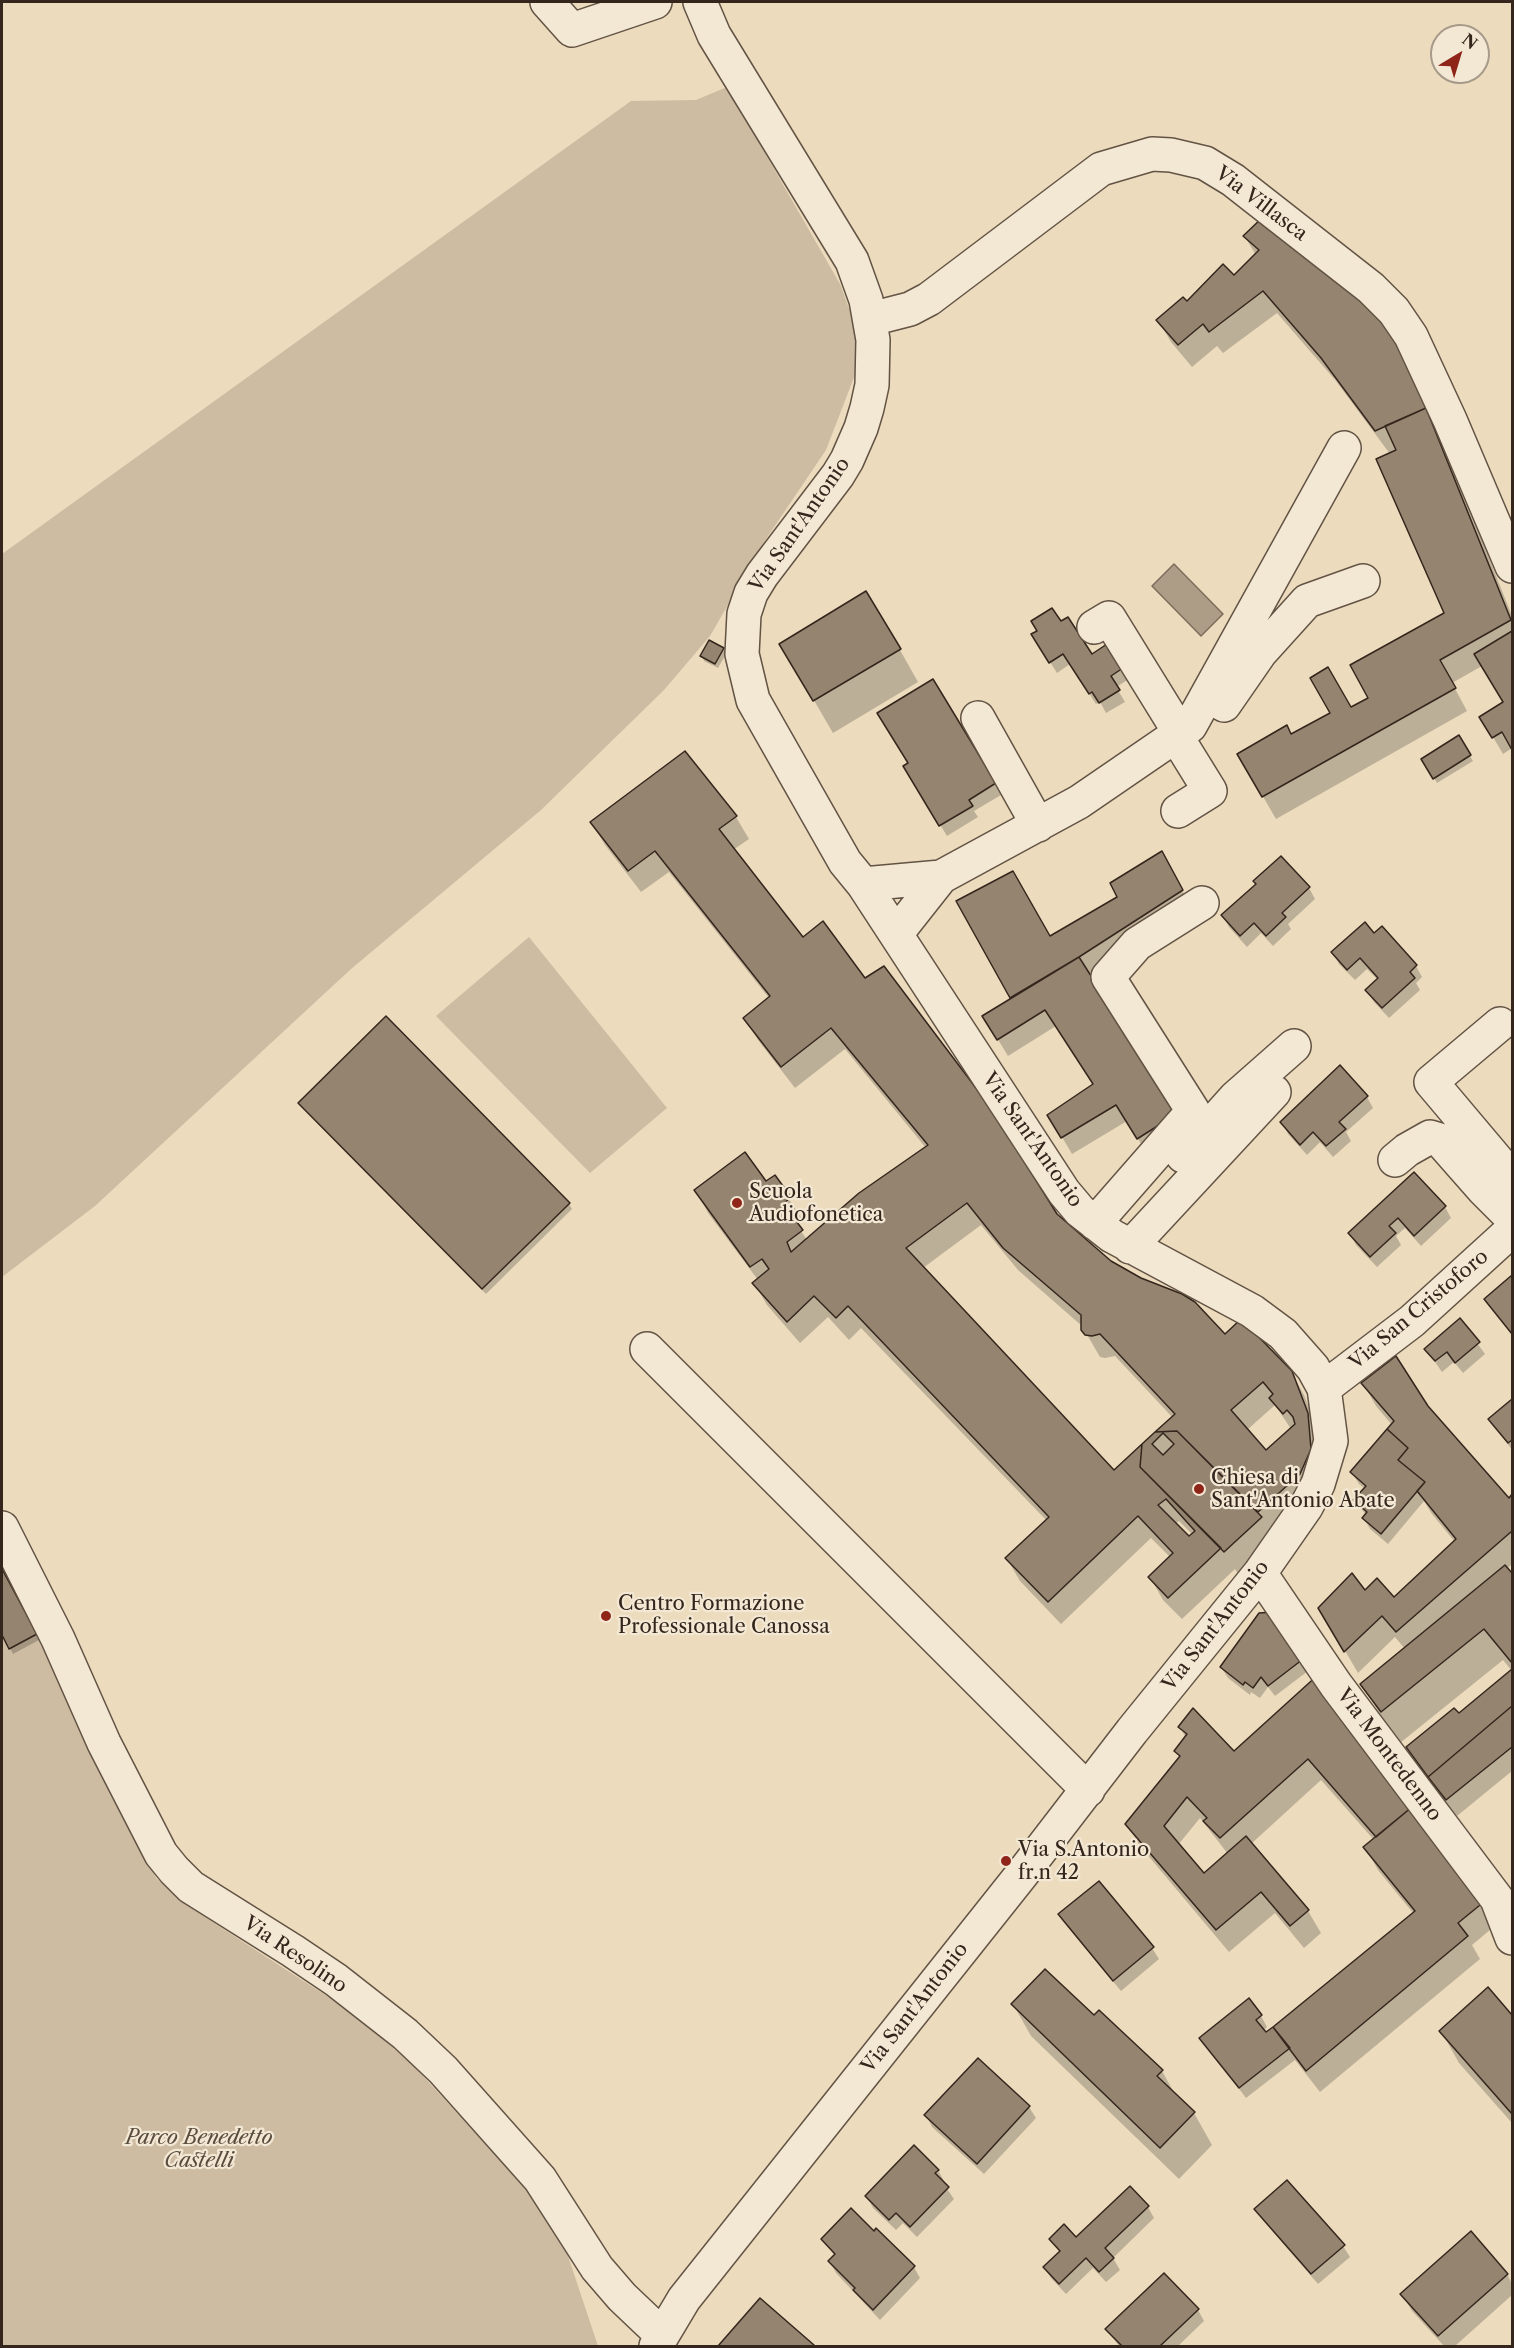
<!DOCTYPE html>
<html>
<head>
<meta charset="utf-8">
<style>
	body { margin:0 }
	#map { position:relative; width:1514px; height:2348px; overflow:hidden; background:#ecdbbd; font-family:"Libre Caslon Text",serif }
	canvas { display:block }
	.frame { position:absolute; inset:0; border:3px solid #34261c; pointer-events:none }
	.north { position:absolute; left:1430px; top:24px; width:60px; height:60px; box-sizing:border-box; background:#f3e8d4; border:2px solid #a79a8a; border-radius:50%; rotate:38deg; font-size:16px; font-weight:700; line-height:24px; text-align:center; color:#34261c }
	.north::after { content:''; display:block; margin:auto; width:21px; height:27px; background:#8f2418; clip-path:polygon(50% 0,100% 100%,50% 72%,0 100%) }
</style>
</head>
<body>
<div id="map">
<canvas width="1514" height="2348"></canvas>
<div class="frame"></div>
<div class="north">N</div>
</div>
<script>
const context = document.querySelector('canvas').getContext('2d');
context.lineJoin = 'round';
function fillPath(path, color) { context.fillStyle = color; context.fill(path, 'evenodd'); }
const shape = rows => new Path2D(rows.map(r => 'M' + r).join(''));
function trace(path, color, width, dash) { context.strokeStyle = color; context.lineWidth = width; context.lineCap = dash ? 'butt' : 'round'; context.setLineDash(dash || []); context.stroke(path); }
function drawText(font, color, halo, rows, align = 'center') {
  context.font = font + ' "Libre Caslon Text",serif'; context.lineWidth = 4.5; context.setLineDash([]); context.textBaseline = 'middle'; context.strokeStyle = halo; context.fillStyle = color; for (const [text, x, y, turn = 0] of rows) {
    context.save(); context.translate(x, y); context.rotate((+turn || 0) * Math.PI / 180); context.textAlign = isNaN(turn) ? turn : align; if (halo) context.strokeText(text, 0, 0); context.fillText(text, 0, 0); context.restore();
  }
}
fillPath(shape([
	[727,87,840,284,854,322,858,367,826,450,766,539,710,636,664,690,541,810,351,969,95,1206,2,1277,2,554,631,101,696,100],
	[529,937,667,1108,590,1173,436,1016],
	[2,1569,69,1698,156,1878,186,1905,336,2002,369,2027,413,2065,520,2182,562,2238,598,2346,2,2346]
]), '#cdbca2');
const water = shape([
	[1174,564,1223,614,1201,636,1152,586,1174,564]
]);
fillPath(water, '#ad9d86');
trace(water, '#7d6d5c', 1.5);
fillPath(shape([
	[1245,237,1395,341,1439,432,1512,616,1512,748,1503,754,1481,717,1504,703,1482,666,1452,683,1467,711,1276,819,1239,755,1291,735,1370,699,1446,614,1390,454,1336,381,1277,313,1223,353,1217,346,1192,367,1171,342,1158,320,1234,277,1256,255],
	[1060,623,1092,656,1110,645,1131,678,1116,687,1125,702,1106,713,1100,702,1096,704,1070,664,1057,673,1040,646,1039,631],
	[781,644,900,650,918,682,833,733],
	[723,649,726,654,718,668,704,661,702,656],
	[933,681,1001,795,974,811,978,817,947,836,905,767,910,763],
	[1458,737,1473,761,1437,783,1423,759],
	[736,817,749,839,733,850,803,939,865,980,1056,1215,1110,1262,1225,1336,1291,1372,1304,1395,1320,1437,1323,1473,1274,1540,1238,1574,1235,1569,1182,1619,1163,1600,1150,1577,1171,1558,1151,1538,1061,1624,1020,1581,1007,1559,1047,1521,861,1328,849,1340,828,1317,800,1343,767,1305,754,1283,758,1280,708,1213,696,1190,766,1183,774,1177,803,1220,797,1225,807,1240,926,1148,845,1049,795,1088,758,1040,745,1018,769,998,669,872,641,892,605,845,592,823],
	[981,1225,1018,1270,1082,1326,1100,1357,1105,1358,1115,1356,1173,1418,1114,1472,923,1268],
	[1275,1405,1291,1429,1266,1452,1247,1430],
	[1179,1521,1193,1535,1189,1538,1175,1524],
	[1161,853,1192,908,1088,974,1176,1114,1148,1155,1127,1121,1072,1154,1049,1115,1094,1085,1056,1026,1008,1056,994,1033,1012,998,958,902,1050,938,1119,898],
	[1309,888,1315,899,1288,924,1291,929,1273,946,1261,933,1247,947,1229,927,1223,916],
	[1374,935,1416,966,1422,977,1416,983,1420,990,1389,1018,1374,1002,1367,991,1378,980,1367,969,1355,980,1339,964,1333,953],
	[1367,1097,1373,1108,1346,1132,1351,1141,1333,1157,1320,1142,1307,1155,1288,1134,1282,1122],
	[303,1108,569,1204,572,1209,486,1294],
	[1414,1174,1445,1207,1451,1218,1421,1246,1405,1228,1396,1236,1401,1245,1377,1267,1356,1245,1350,1233],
	[1512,1277,1512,1335,1486,1299],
	[1460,1320,1485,1354,1463,1373,1454,1362,1442,1372,1426,1349],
	[1363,1383,1427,1407,1509,1500,1512,1496,1512,1564,1507,1569,1512,1575,1512,1771,1457,1816,1427,1780,1408,1748,1459,1715,1512,1671,1503,1660,1400,1743,1381,1716,1362,1684,1405,1649,1395,1637,1358,1673,1320,1608,1394,1599,1455,1542,1432,1514,1424,1501,1388,1544,1370,1529,1364,1518,1366,1515,1355,1500,1365,1489,1359,1484,1352,1473,1392,1425,1376,1406],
	[1512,1401,1512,1450,1490,1419],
	[2,1572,39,1640,13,1654,2,1632],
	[1260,1615,1312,1668,1275,1696,1268,1687,1260,1698,1251,1692,1250,1695,1228,1678,1221,1667],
	[1320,1675,1497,1924,1472,1945,1480,1959,1320,2092,1295,2060,1246,2098,1201,2038,1261,2016,1267,2027,1263,2031,1265,2034,1413,1913,1378,1870,1365,1847,1374,1840,1321,1780,1251,1844,1308,1911,1321,1933,1304,1948,1275,1913,1229,1952,1140,1846,1127,1824,1180,1759,1176,1751,1186,1738,1180,1727,1234,1753],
	[1200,1818,1228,1854,1204,1875,1178,1845],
	[1060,1915,1152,1948,1159,1959,1121,1991,1067,1926],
	[1488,1989,1512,2017,1512,2123,1459,2063,1441,2031],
	[1013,2004,1094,2017,1162,2071,1176,2096,1194,2113,1212,2145,1179,2179,1031,2036],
	[978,2060,1029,2107,1036,2118,984,2174,932,2127,926,2115],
	[938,2170,944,2181,943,2183,954,2199,917,2237,903,2223,896,2230,873,2208,867,2197],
	[1148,2207,1154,2218,1113,2258,1120,2270,1106,2282,1093,2268,1066,2294,1051,2278,1044,2267,1060,2253,1051,2239,1076,2239],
	[1256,2209,1343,2246,1350,2257,1318,2284,1263,2220],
	[877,2230,914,2267,920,2278,880,2320,836,2273,830,2262,835,2256,823,2240,874,2233],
	[1507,2274,1512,2284,1512,2295,1455,2346,1444,2346,1412,2311,1402,2294],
	[1164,2275,1198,2310,1204,2321,1178,2346,1119,2346,1107,2330],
	[760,2300,813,2346,814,2346,720,2346]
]), '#0003');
const building = shape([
	[1264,216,1369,304,1396,341,1426,408,1375,431,1321,358,1263,291,1209,332,1203,324,1178,345,1156,320,1183,297,1187,301,1223,264,1234,275,1259,250,1243,236,1264,216],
	[1426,408,1511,620,1440,660,1456,688,1262,797,1237,754,1287,725,1291,734,1330,713,1310,678,1328,667,1351,707,1368,698,1350,665,1444,613,1376,459,1396,450,1385,426,1426,408],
	[866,591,901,649,813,701,779,644,866,591],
	[1052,608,1061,621,1068,617,1092,654,1110,642,1126,666,1111,676,1120,690,1099,703,1092,692,1089,694,1063,654,1049,663,1031,634,1037,631,1031,621,1052,608],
	[1512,631,1512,750,1502,732,1492,738,1479,717,1503,702,1474,654,1512,631],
	[709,640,724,648,715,664,700,656,709,640],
	[933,679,996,783,969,800,973,806,939,826,903,766,908,763,877,713,933,679],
	[1459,735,1471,755,1433,779,1421,759,1459,735],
	[685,751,737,816,719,829,803,937,823,921,865,978,884,966,991,1108,1057,1214,1111,1261,1141,1278,1182,1294,1195,1302,1225,1334,1241,1319,1292,1371,1308,1413,1311,1449,1300,1474,1258,1512,1177,1431,1155,1432,1175,1414,1100,1334,1092,1336,1085,1335,1081,1330,1081,1315,1003,1248,967,1203,906,1248,1114,1470,1142,1444,1140,1467,1221,1548,1168,1598,1148,1577,1173,1553,1138,1516,1048,1602,1005,1558,1049,1517,848,1306,836,1318,814,1296,787,1322,752,1283,769,1269,762,1259,750,1267,694,1190,745,1152,766,1181,775,1175,791,1197,783,1204,803,1230,787,1242,791,1252,859,1193,928,1145,831,1028,781,1067,743,1018,770,996,655,851,628,871,590,822,685,751],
	[1263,1382,1273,1394,1269,1398,1283,1414,1287,1410,1293,1417,1295,1424,1266,1450,1231,1410,1263,1382],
	[1166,1499,1195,1531,1189,1536,1158,1505,1166,1499],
	[1162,851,1183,890,1079,957,1010,998,956,901,1013,871,1050,936,1117,897,1110,883,1162,851],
	[1281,856,1310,887,1282,913,1286,917,1266,936,1254,923,1240,936,1221,915,1256,884,1253,881,1281,856],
	[1365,922,1374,933,1382,926,1417,965,1410,972,1415,978,1382,1008,1365,990,1378,978,1360,958,1347,970,1331,952,1365,922],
	[1079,957,1178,1113,1137,1139,1116,1105,1061,1138,1047,1115,1093,1084,1045,1010,997,1040,982,1016,1079,957],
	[386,1016,570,1203,482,1289,298,1103,386,1016],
	[1340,1065,1368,1096,1339,1122,1346,1129,1326,1146,1313,1132,1300,1145,1280,1122,1340,1065],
	[1414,1172,1446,1206,1414,1236,1398,1218,1389,1226,1396,1233,1370,1257,1348,1233,1414,1172],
	[1512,1275,1512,1334,1484,1299,1512,1275],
	[1460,1318,1480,1342,1455,1363,1447,1352,1435,1361,1424,1349,1460,1318],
	[1396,1356,1428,1406,1509,1498,1512,1494,1512,1531,1396,1632,1382,1616,1344,1652,1318,1608,1352,1573,1365,1590,1377,1578,1394,1597,1456,1539,1417,1491,1425,1482,1398,1460,1408,1448,1387,1429,1394,1421,1361,1383,1396,1356],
	[1512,1399,1512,1440,1508,1443,1488,1419,1512,1399],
	[1387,1429,1408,1448,1398,1460,1425,1482,1381,1534,1362,1518,1367,1512,1353,1500,1366,1486,1350,1472,1387,1429],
	[1177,1431,1262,1517,1224,1552,1140,1467,1142,1444,1155,1432,1177,1431],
	[1163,1433,1174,1444,1163,1455,1152,1444,1163,1433],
	[1505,1565,1512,1573,1512,1663,1484,1629,1381,1712,1360,1684,1505,1565],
	[2,1569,37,1634,9,1649,2,1635,2,1569],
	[1273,1612,1307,1656,1268,1686,1261,1677,1253,1688,1245,1682,1243,1685,1220,1667,1259,1613,1273,1612],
	[1512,1669,1512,1706,1428,1777,1406,1747,1454,1708,1459,1713,1512,1669],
	[1320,1673,1412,1807,1376,1837,1308,1759,1220,1838,1203,1821,1207,1818,1187,1797,1164,1826,1204,1873,1246,1836,1309,1910,1290,1926,1261,1892,1216,1930,1125,1824,1180,1756,1174,1751,1187,1734,1178,1727,1193,1708,1234,1751,1320,1673],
	[1512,1706,1512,1747,1446,1800,1428,1777,1512,1706],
	[1412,1807,1485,1901,1458,1923,1468,1936,1306,2071,1273,2027,1415,1911,1363,1847,1412,1807],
	[1099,1881,1154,1947,1113,1981,1058,1914,1099,1881],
	[1045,1969,1094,2015,1099,2010,1163,2070,1157,2076,1195,2112,1160,2148,1011,2004,1045,1969],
	[1488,1987,1512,2015,1512,2114,1439,2031,1488,1987],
	[1249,1998,1262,2015,1256,2020,1266,2032,1273,2027,1290,2048,1239,2088,1199,2038,1249,1998],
	[978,2058,1030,2106,977,2164,924,2115,978,2058],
	[914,2145,939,2170,935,2173,949,2187,910,2227,896,2213,889,2220,865,2196,914,2145],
	[1287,2180,1345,2245,1311,2274,1254,2209,1287,2180],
	[1130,2186,1149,2206,1105,2248,1114,2258,1099,2272,1086,2258,1059,2284,1043,2267,1060,2251,1049,2239,1064,2224,1076,2237,1130,2186],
	[851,2208,874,2231,876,2228,915,2266,873,2310,853,2290,855,2288,828,2261,835,2254,821,2239,851,2208],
	[1471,2231,1508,2274,1438,2336,1400,2294,1471,2231],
	[1164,2273,1199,2309,1160,2346,1122,2346,1105,2329,1164,2273],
	[760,2298,814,2345,813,2346,718,2346,760,2298]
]);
fillPath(building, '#948470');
trace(building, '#34261c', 1.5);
const minor = shape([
	[547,2,572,30,655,2],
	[871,319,910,309,929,299,1101,169,1152,154,1171,155,1205,163,1233,180,1371,288,1394,311,1411,336,1450,420,1512,566],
	[1094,627,1109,618,1180,733],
	[1224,705,1260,653,1307,601,1363,581],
	[978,718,1038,825],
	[1176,736,1210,791,1178,811],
	[863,884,941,877,1079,802,1190,726,1344,448],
	[896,934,941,877],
	[1500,1024,1431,1082,1512,1178],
	[1183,1156,1235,1098,1294,1046],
	[1395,1160,1407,1150,1430,1137,1440,1140,1484,1190,1512,1218],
	[1095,1223,1193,1111,1108,977,1137,944,1202,903],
	[1130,1247,1274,1092],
	[647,1349,1088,1790],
	[1324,1388,1412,1321,1512,1230],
	[2,1528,58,1639,104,1743,161,1854,174,1870,191,1887,293,1951,336,1980,405,2034,443,2070,540,2179,597,2268,622,2297,662,2335],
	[1260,1573,1336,1685,1497,1899,1512,1938],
	[656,2346,684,2299,1022,1874,1132,1731,1260,1573,1306,1507,1318,1484,1331,1441,1324,1388,1313,1368,1283,1334,1252,1311,1112,1236,1080,1211,1064,1192,863,884,845,862,753,700,742,654,744,614,751,593,762,575,838,475,847,460,861,428,867,408,872,385,873,340,866,300,852,261,714,35,700,2]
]);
trace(minor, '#625344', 36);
trace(minor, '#f3e8d4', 33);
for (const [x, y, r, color] of [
	[737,1203,6,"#8f2418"],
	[1199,1489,6,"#8f2418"],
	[606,1616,6,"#8f2418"],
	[1006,1861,6,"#8f2418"]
]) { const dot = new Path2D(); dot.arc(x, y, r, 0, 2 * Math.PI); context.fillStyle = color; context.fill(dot); trace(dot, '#f3e8d4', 2); }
drawText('20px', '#34261c', '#f3e8d4', [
	["Via Villasca",1261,204,37],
	["Via Sant'Antonio",800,525,-55],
	["Via Sant'Antonio",1032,1140,55],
	["Via San Cristoforo",1419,1310,-40],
	["Via Sant'Antonio",1216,1626,-52],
	["Via Montedenno",1389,1755,53],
	["Via Resolino",295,1955,34],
	["Via Sant'Antonio",915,2008,-52]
]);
drawText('20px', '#34261c', '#f3e8d4', [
	["Scuola",749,1192],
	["Audiofonetica",749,1215],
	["Chiesa di",1211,1478],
	["Sant'Antonio Abate",1211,1501],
	["Centro Formazione",618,1604],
	["Professionale Canossa",618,1627],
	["Via S.Antonio",1018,1850],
	["fr.n 42",1018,1873]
], 'left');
drawText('italic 20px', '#5a4c3e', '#f3e8d4', [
	["Parco Benedetto",199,2138],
	["Castelli",199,2161]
]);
</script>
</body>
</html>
